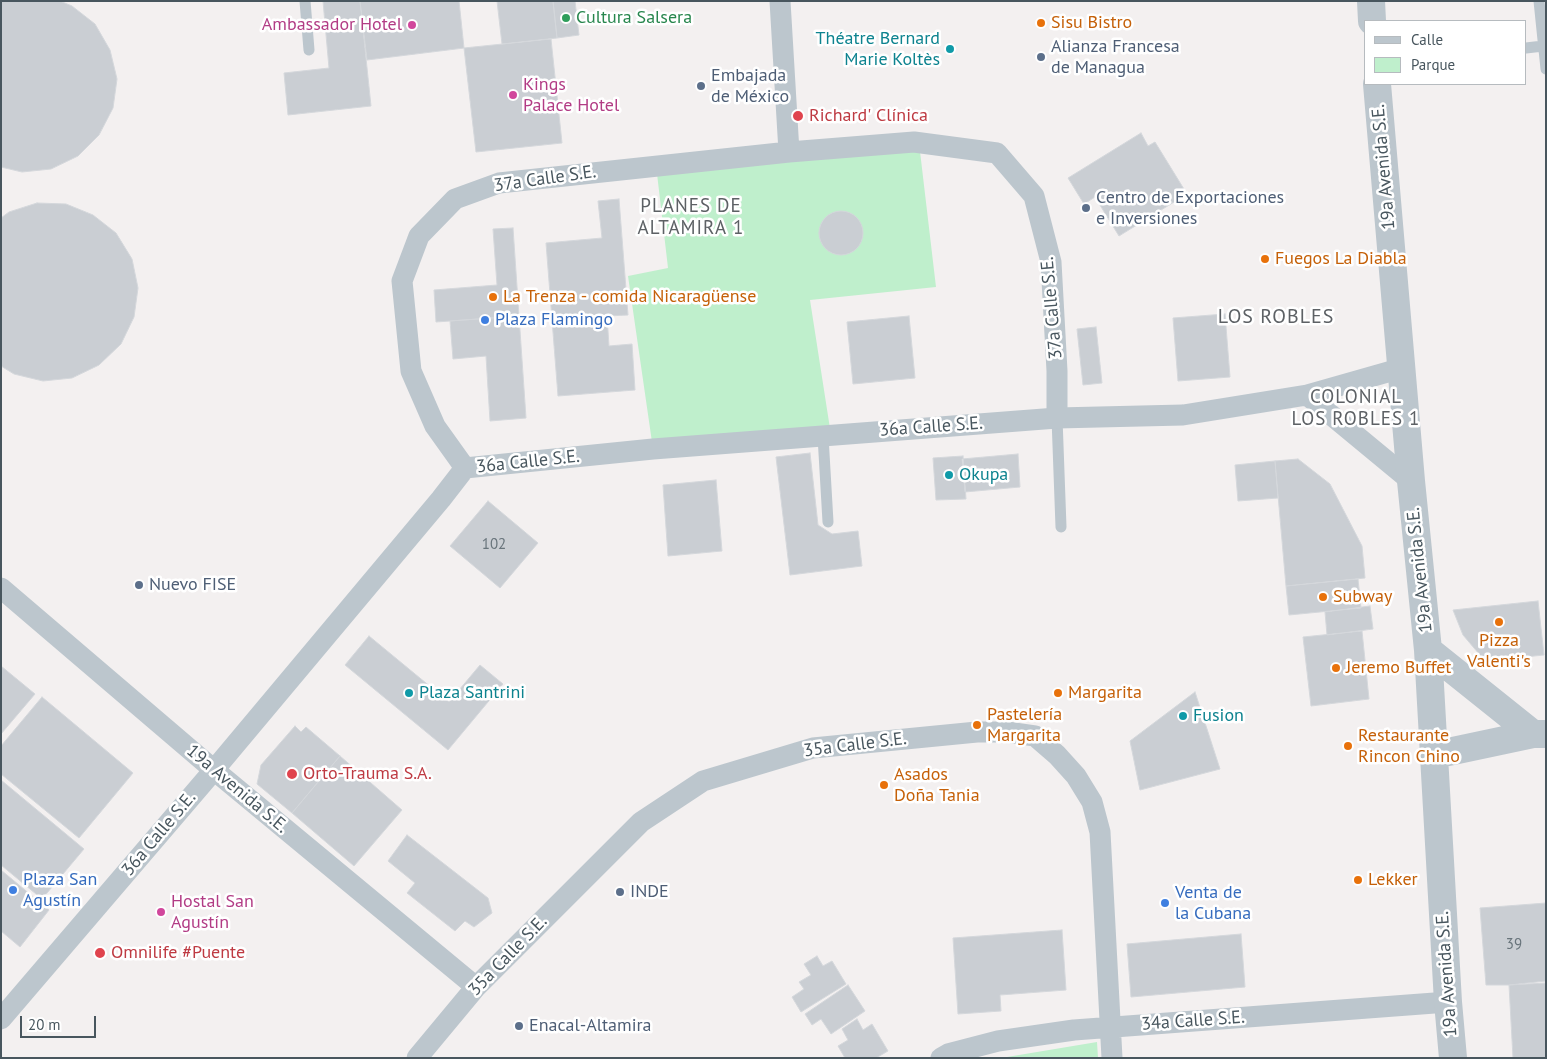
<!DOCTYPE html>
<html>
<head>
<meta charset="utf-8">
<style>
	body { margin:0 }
	#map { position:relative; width:1547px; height:1059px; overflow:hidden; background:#f3f0f0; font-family:"PT Sans",sans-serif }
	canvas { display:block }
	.frame { position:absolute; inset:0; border:2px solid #48565e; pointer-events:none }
	.legend { position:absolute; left:1364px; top:20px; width:162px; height:65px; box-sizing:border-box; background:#fff; border:1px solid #b6bbbf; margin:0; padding:6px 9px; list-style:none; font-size:15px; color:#48565e }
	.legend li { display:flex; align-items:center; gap:10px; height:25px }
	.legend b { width:25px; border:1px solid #b6bbbf }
	.scale { position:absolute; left:20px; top:1016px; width:76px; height:22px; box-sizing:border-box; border:2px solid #48565e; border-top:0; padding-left:6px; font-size:15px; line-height:18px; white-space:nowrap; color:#48565e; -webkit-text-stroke:4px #fff; paint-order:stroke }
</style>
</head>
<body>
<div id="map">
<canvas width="1547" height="1059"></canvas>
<div class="frame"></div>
<ul class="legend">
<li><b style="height:6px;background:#bcc6cd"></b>Calle</li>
<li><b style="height:14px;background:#bfefcc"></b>Parque</li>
</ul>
<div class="scale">20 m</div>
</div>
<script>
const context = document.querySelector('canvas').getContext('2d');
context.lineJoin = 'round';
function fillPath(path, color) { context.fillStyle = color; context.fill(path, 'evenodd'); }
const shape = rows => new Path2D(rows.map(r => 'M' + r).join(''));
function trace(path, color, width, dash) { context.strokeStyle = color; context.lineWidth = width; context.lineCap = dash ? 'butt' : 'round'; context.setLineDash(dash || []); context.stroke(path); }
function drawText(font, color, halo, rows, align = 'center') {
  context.font = font + ' "PT Sans",sans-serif'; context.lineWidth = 5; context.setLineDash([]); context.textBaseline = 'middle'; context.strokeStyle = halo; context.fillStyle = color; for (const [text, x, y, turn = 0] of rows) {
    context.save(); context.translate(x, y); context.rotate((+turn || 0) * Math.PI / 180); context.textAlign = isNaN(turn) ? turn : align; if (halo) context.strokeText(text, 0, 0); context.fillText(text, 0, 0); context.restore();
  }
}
fillPath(shape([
	[919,143,936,287,810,300,831,435,653,449,628,276,668,268,656,165],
	[1097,1042,1098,1058,1001,1058]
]), '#bfefcc');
const building = shape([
	[1,1,60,1,72,6,95,24,110,50,117,79,113,108,99,135,78,156,51,169,22,172,1,167,1,1],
	[323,1,360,1,371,106,288,115,284,73,329,68,323,1],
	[360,1,459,1,464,48,367,60,360,1],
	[497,1,553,1,557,38,502,44,497,1],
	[553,1,575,1,579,35,557,38,553,1],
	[551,39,562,143,476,152,464,48,551,39],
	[1141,133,1148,146,1155,142,1187,194,1119,236,1095,197,1084,204,1068,178,1141,133],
	[619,199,628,315,607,316,609,346,632,344,635,390,558,396,546,243,602,238,598,201,619,199],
	[37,203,66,204,93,215,116,233,132,259,138,288,134,317,121,344,99,365,72,378,43,381,14,374,1,366,1,218,9,212,37,203],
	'819 233a22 22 0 1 1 44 0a22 22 0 1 1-44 0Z',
	[513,228,519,316,436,322,434,290,497,285,493,229,513,228],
	[1225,314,1230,377,1178,381,1173,318,1225,314],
	[519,316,526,418,490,421,486,356,453,359,450,321,519,316],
	[909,316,915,378,853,384,847,322,909,316],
	[1096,327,1102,383,1083,385,1077,329,1096,327],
	[810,453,818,525,832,534,858,531,862,566,790,575,776,457,810,453],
	[1018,454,1020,487,965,492,962,459,1018,454],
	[963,456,966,499,936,500,933,458,963,456],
	[1298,459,1330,484,1362,546,1365,578,1286,586,1275,461,1298,459],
	[1275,461,1278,498,1238,501,1235,465,1275,461],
	[716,480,722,551,668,556,663,485,716,480],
	[488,501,538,543,500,588,450,546,488,501],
	[1358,579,1361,608,1289,615,1286,586,1358,579],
	[1538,601,1544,655,1485,661,1463,635,1453,610,1538,601],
	[1370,606,1373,629,1327,635,1325,612,1370,606],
	[1362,631,1369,699,1311,706,1303,637,1362,631],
	[369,636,449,702,480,665,503,684,448,750,345,665,369,636],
	[1,666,35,694,1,734,1,666],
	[1195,692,1220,769,1140,790,1130,741,1195,692],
	[42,697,133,773,79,838,1,774,1,746,42,697],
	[295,726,301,732,306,727,340,756,292,813,257,784,261,765,295,726],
	[340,756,402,810,354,866,292,813,340,756],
	[1,780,84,849,42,899,1,865,1,780],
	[407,835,488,898,492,913,474,927,465,921,455,931,407,893,415,883,388,861,407,835],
	[1,870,49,910,20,947,1,931,1,870],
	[1546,903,1546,981,1509,985,1486,985,1480,908,1546,903],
	[1062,930,1066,990,1000,995,1001,1011,958,1014,953,938,1062,930],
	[1241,934,1245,987,1131,997,1127,944,1241,934],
	[817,956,823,966,832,961,846,984,801,1012,792,997,804,989,799,982,811,975,804,964,817,956],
	[1546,983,1546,1058,1513,1058,1509,985,1546,983],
	[848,985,865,1011,831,1034,821,1019,812,1025,805,1014,848,985],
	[857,1019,863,1030,872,1024,888,1051,876,1058,845,1058,838,1046,848,1040,842,1029,857,1019]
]);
fillPath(building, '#caced3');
trace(building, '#d4d7db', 1);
trace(shape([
	[305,1,309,50],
	[1539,1,1546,69],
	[1526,48,1543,46],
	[1057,418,1061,527],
	[823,436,828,522]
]), '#bcc6cd', 11);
trace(shape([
	[780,1,789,152],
	[1307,395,1411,481],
	[465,468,435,426,411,371,402,281,419,236,455,199,499,183,789,152,914,142,997,153,1034,196,1051,262,1057,371,1057,418],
	[1,588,214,770,476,987],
	[1,1019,214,770,441,499,465,468,653,449,1057,418,1183,415,1307,395,1402,368],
	[417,1058,476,987,641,822,703,781,813,748,977,732,1007,732,1035,736,1057,755,1076,776,1092,802,1100,832,1112,1058],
	[941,1058,948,1054,998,1041,1074,1030,1448,1002]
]), '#bcc6cd', 21);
trace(shape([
	[1371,1,1372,21],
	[1377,84,1411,481,1428,650,1448,1002,1453,1058],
	[1428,650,1533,734],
	[1434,755,1533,734,1544,734]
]), '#bcc6cd', 28);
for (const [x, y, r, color] of [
	[566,18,5,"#2e9e5b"],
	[1041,23,5,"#e8710a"],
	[412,25,5,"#d1479c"],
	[950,49,5,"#0f9aa8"],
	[1041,57,5,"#5c6f8a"],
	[701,86,5,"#5c6f8a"],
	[513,95,5,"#d1479c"],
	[798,116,6,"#e0444e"],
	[1086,208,5,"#5c6f8a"],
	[1265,259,5,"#e8710a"],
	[493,297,5,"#e8710a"],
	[485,320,5,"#3f7fe0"],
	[949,475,5,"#0f9aa8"],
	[139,585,5,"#5c6f8a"],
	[1323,597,5,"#e8710a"],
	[1499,622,5,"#e8710a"],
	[1336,668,5,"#e8710a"],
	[409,693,5,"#0f9aa8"],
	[1058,693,5,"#e8710a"],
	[1183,716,5,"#0f9aa8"],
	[977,725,5,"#e8710a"],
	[1348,746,5,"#e8710a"],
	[292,774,6,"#e0444e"],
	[884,785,5,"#e8710a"],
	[1358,880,5,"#e8710a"],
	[13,890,5,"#3f7fe0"],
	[620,892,5,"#5c6f8a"],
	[1165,903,5,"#3f7fe0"],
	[161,912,5,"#d1479c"],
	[100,953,6,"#e0444e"],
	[519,1026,5,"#5c6f8a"]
]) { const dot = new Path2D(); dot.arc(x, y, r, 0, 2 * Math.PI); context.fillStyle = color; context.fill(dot); trace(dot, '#fff', 2); }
drawText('15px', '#68747b', null, [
	["102",494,545],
	["39",1514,945]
]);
drawText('18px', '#27864d', '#fff', [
	["Cultura Salsera",576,18]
], 'left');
drawText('18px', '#c56008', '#fff', [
	["Sisu Bistro",1051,23],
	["Fuegos La Diabla",1275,259],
	["La Trenza - comida Nicaragüense",503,297],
	["Subway",1333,597],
	["Pizza",1499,641,"center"],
	["Valenti's",1499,662,"center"],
	["Jeremo Buffet",1346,668],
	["Margarita",1068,693],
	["Pastelería",987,715],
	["Margarita",987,736],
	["Restaurante",1358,736],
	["Rincon Chino",1358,757],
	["Asados",894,775],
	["Doña Tania",894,796],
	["Lekker",1368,880]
], 'left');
drawText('18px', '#b23c85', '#fff', [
	["Ambassador Hotel",402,25,"right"],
	["Kings",523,85],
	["Palace Hotel",523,106],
	["Hostal San",171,902],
	["Agustín",171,923]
], 'left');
drawText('18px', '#0d838f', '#fff', [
	["Théatre Bernard",940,39,"right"],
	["Marie Koltès",940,60,"right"],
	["Okupa",959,475],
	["Plaza Santrini",419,693],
	["Fusion",1193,716]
], 'left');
drawText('18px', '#4e5e75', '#fff', [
	["Alianza Francesa",1051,47],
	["de Managua",1051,68],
	["Embajada",711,76],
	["de México",711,97],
	["Centro de Exportaciones",1096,198],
	["e Inversiones",1096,219],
	["Nuevo FISE",149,585],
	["INDE",630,892],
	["Enacal-Altamira",529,1026]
], 'left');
drawText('18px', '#be3a42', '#fff', [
	["Richard' Clínica",809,116],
	["Orto-Trauma S.A.",303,774],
	["Omnilife #Puente",111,953]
], 'left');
drawText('18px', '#48565e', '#fff', [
	["19a Avenida S.E.",1384,167,-95],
	["37a Calle S.E.",545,179,-8],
	["37a Calle S.E.",1052,308,-95],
	["36a Calle S.E.",931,427,-4],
	["36a Calle S.E.",528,462,-6],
	["19a Avenida S.E.",1420,570,-96],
	["35a Calle S.E.",855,745,-7],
	["19a Avenida S.E.",237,789,40],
	["36a Calle S.E.",159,834,-50],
	["35a Calle S.E.",508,956,-46],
	["19a Avenida S.E.",1447,974,-94],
	["34a Calle S.E.",1193,1021,-4]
]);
drawText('18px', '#366cbe', '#fff', [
	["Plaza Flamingo",495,320],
	["Plaza San",23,880],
	["Agustín",23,901],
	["Venta de",1175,893],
	["la Cubana",1175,914]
], 'left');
context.letterSpacing = '1px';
drawText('19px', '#5d6165', '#fff', [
	["PLANES DE",691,207],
	["ALTAMIRA 1",691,229],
	["COLONIAL",1356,398],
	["LOS ROBLES 1",1356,420]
]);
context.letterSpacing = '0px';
context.letterSpacing = '1px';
drawText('20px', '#5d6165', '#fff', [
	["LOS ROBLES",1276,317]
]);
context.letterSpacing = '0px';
</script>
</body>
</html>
